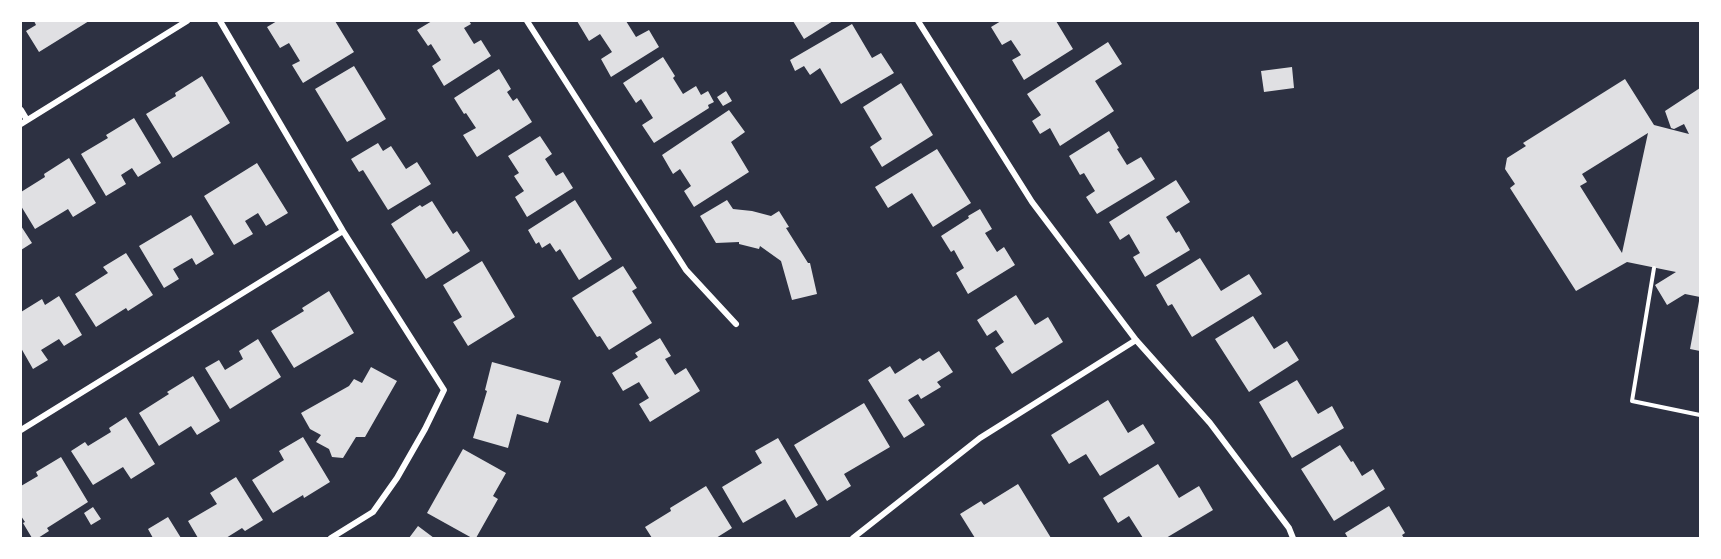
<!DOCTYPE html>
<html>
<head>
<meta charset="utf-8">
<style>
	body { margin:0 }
	#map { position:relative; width:1721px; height:559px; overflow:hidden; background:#2d3142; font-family:Rubik,sans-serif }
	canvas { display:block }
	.frame { position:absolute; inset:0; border:22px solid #fff; pointer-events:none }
</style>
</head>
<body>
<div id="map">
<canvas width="1721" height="559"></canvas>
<div class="frame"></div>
</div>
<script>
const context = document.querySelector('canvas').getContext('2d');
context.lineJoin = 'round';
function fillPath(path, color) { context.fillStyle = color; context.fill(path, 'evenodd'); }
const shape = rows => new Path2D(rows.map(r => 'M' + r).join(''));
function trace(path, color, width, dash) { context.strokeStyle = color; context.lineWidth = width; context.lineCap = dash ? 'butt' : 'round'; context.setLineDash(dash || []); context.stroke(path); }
fillPath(shape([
	[34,21,89,21,39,52,26,31,36,25],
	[277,21,335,21,354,52,303,83,292,65,300,61,289,43,280,48,267,27],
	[432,21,469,21,471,24,464,28,474,44,481,40,491,56,444,86,432,66,441,60,431,44,428,46,417,30],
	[577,21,626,21,636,37,649,30,659,47,611,77,601,59,612,52,600,34,589,41],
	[793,21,833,21,804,39],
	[1001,21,1056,21,1073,49,1024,80,1012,60,1021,55,1011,40,1002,45,991,27],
	[852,24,872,58,881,53,894,73,841,104,820,68,810,75,804,66,795,71,790,60],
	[1108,42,1122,64,1095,81,1114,111,1060,146,1050,128,1040,134,1032,121,1041,115,1027,94],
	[663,57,675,76,673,78,683,94,696,86,701,95,708,91,714,102,708,105,709,108,654,143,642,125,653,118,641,99,636,103,623,83],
	[354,66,386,119,347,142,315,89],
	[1292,67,1294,88,1264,92,1261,71],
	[499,69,511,89,507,92,513,101,517,98,532,122,477,157,463,135,476,128,466,113,464,114,454,98],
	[202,76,230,123,173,158,146,114,176,96,175,93],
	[1625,79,1654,125,1689,134,1684,124,1674,129,1671,128,1665,111,1700,88,1700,297,1685,294,1667,305,1655,285,1676,272,1627,262,1576,291,1510,188,1515,184,1505,169,1507,158,1526,146,1523,143],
	[1648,133,1622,253,1580,186,1587,182,1582,174],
	[901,83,933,135,882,167,870,147,882,139,863,107],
	[726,91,732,101,723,106,717,97],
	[729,110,745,132,731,142,749,172,694,207,684,191,691,186,680,169,673,174,662,155],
	[134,118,161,163,138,177,132,168,121,175,126,184,106,196,81,154,108,138,106,135],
	[1109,131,1119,148,1117,149,1127,165,1141,157,1155,179,1097,214,1086,197,1095,191,1084,173,1080,175,1069,156],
	[540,136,552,154,545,159,556,176,563,172,573,188,527,217,515,197,524,191,514,176,519,173,508,156],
	[378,143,383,151,391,146,406,169,417,162,431,184,388,210,363,170,359,172,351,159],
	[937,149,971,203,933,227,912,193,888,208,875,187],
	[69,158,96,203,73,217,68,209,35,229,21,206,21,192,45,177,44,174],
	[257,163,288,213,266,226,258,213,245,221,253,234,234,245,204,196],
	[1176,180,1190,202,1166,217,1176,233,1179,231,1190,250,1145,277,1133,257,1140,253,1129,234,1120,240,1109,222],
	[575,200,612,259,579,280,560,249,556,252,550,243,542,248,539,242,536,244,528,230],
	[727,200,733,209,752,211,771,216,779,211,789,227,786,228,808,263,810,263,817,294,792,300,781,261,760,246,759,249,739,244,739,242,716,243,700,216],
	[432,201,453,234,457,231,470,251,426,279,391,224,420,205,422,207],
	[980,209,992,229,985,233,997,252,1004,247,1015,265,968,294,956,273,964,268,954,250,951,252,941,236,969,218,968,216],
	[191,215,214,254,196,265,192,258,173,269,179,279,164,288,139,246],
	[21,226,32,243,21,250],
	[126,253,153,295,128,311,126,308,96,327,75,294,108,273,103,267],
	[1200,258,1221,291,1249,274,1262,294,1192,337,1172,304,1168,306,1156,285],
	[482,261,515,317,468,346,453,322,462,317,443,285],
	[623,266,637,288,632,291,652,323,609,350,600,336,597,337,572,298],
	[329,291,354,333,294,368,271,331,304,311,302,308],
	[1016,295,1035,325,1048,317,1063,342,1012,374,995,348,1004,342,996,330,987,336,977,320],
	[59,296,82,335,64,346,59,339,41,350,48,360,33,369,21,348,21,312,42,299,45,305],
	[1699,301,1700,301,1700,351,1690,349],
	[1253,316,1274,349,1287,341,1299,360,1249,392,1215,339],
	[660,338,671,356,665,359,675,375,686,368,700,391,650,422,639,404,649,398,639,382,623,391,612,373,638,357,635,353],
	[258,339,281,377,230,409,205,368,219,360,225,370,243,359,239,351],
	[939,351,953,372,937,382,941,387,921,399,918,394,908,400,925,425,904,438,868,380,890,366,895,374,920,358,923,361],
	[492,362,561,381,548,423,517,414,508,448,473,438,487,391,485,390],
	[371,367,397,381,365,437,356,437,343,458,332,457,329,449,316,442,321,435,310,429,301,413,349,386,354,379,362,383],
	[193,376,220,421,197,435,191,426,159,446,139,413,169,394,167,392],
	[1297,380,1318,414,1332,406,1344,428,1292,458,1259,402],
	[1108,400,1128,433,1143,424,1155,443,1100,476,1086,454,1069,464,1051,435],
	[864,403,890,447,844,474,851,486,827,501,794,445],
	[126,417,155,464,131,479,123,467,93,485,71,451,85,442,88,446,111,432,109,428],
	[303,437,330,482,304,498,303,495,273,513,252,480,284,460,279,451],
	[778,438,818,505,796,518,785,499,743,523,722,487,762,463,755,451],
	[1340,445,1351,462,1353,461,1362,476,1373,469,1385,489,1334,521,1301,469],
	[463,449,506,473,493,496,498,499,476,538,472,538,427,513],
	[61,457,88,502,47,528,49,531,38,538,32,538,23,523,25,522,21,516,21,486,38,476,36,472],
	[1158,464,1179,498,1199,486,1213,510,1166,538,1143,538,1129,516,1118,523,1103,498],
	[236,477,263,520,245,531,242,528,226,538,198,538,188,521,217,504,210,493],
	[1018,484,1051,538,975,538,960,514,981,501,984,505],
	[706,486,732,528,716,538,652,538,645,527,671,511,670,508],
	[1389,506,1405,533,1402,535,1404,538,1348,538,1345,533],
	[93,507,101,519,91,525,84,513],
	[168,517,181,538,153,538,148,529],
	[418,526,434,538,409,538]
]), '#e0e0e3');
trace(shape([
	[1654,268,1632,401,1700,415]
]), '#fff', 4);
trace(shape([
	[220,21,343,231,444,390,425,429,397,478,373,512,331,538],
	[527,21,686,270,736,324],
	[918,21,1032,202,1136,340,1210,423,1289,528,1293,538],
	[21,110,27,120],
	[21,124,187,21],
	[21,430,343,231],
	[853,538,980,438,1136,340]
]), '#fff', 6);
</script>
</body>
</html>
